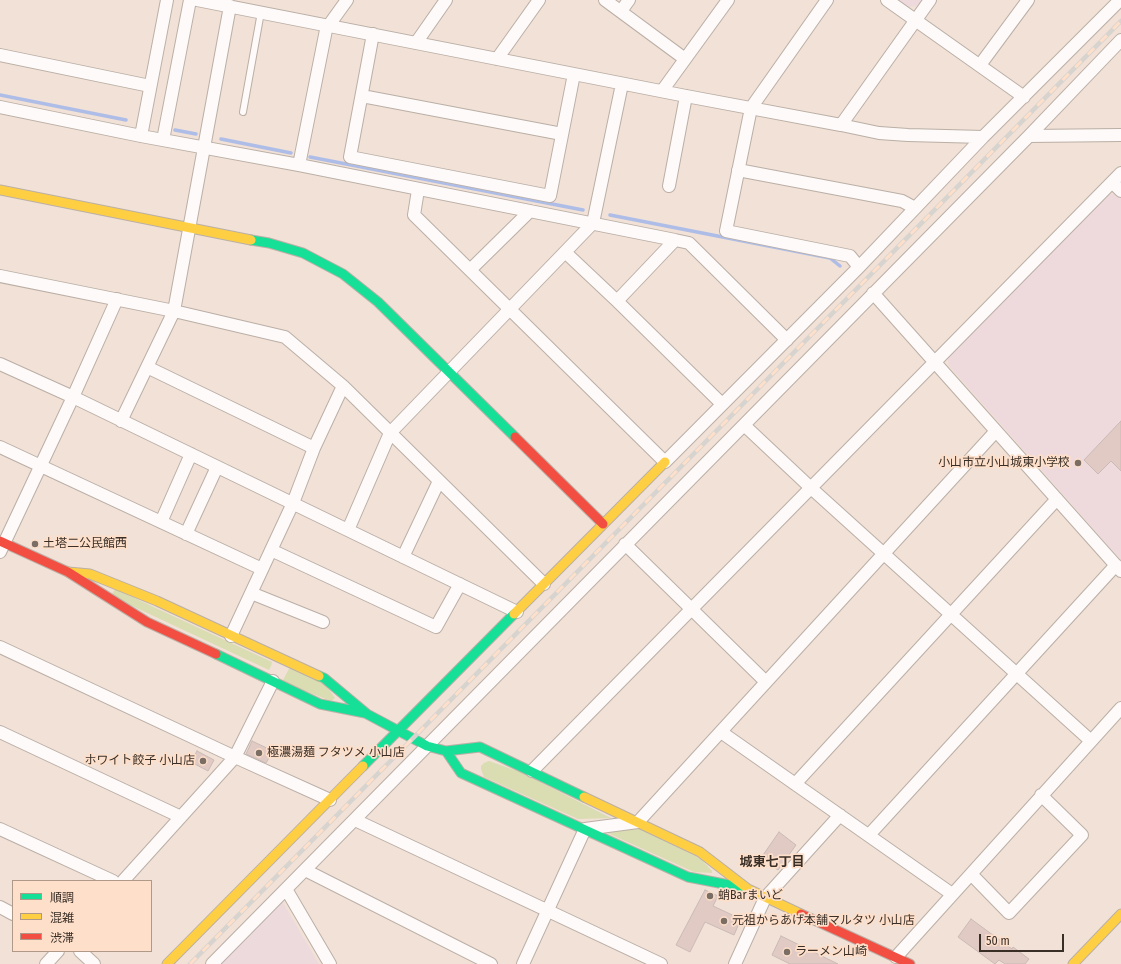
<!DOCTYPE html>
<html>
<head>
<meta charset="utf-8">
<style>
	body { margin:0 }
	#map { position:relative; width:1121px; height:964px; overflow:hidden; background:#f1e1d6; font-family:"Fira Sans Condensed","Noto Sans JP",sans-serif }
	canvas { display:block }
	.legend { position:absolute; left:12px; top:880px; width:140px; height:72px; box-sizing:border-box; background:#fddfca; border:1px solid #af9989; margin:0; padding:5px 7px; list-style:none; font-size:12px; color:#3a2f27 }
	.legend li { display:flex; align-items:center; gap:8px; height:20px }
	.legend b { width:20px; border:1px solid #af9989 }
	.scale { position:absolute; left:979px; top:934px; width:85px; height:18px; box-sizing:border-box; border:2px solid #3a2f27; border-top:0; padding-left:5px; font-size:12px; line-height:14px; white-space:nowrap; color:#3a2f27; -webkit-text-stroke:3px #fddfca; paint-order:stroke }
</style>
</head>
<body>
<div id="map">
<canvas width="1121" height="964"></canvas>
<ul class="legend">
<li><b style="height:5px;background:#16e098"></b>順調</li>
<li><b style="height:5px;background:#ffcf43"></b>混雑</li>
<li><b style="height:5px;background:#f24e42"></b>渋滞</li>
</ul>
<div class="scale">50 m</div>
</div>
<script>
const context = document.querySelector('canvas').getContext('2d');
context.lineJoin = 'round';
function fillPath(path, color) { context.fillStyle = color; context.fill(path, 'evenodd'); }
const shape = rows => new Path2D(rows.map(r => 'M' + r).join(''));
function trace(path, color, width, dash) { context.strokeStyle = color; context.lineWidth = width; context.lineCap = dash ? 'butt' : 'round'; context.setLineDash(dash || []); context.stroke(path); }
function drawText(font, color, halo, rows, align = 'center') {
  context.font = font + ' "Fira Sans Condensed","Noto Sans JP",sans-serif'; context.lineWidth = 3.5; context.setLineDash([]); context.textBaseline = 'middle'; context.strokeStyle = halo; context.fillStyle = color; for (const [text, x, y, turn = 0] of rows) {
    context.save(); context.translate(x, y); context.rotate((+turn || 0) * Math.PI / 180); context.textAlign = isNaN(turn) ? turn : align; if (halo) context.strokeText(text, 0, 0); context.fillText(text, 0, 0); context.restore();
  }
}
fillPath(shape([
	[282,901,319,964,221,964,282,902]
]), '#eddadc');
fillPath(shape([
	[896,0,924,0,920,6,905,7],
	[1108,194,1117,194,1121,197,1121,560,949,366,947,356]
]), '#eedadc');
fillPath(shape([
	[115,589,272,662,271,666,269,670,111,596],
	[291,665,322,680,335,698,331,701,282,682],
	[489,761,520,772,611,818,578,819,484,777,481,769,481,766,484,763],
	[636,827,701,859,712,871,712,873,694,872,601,830]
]), '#dadcb2');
trace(shape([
	[0,95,126,120],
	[175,130,196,134],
	[221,139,291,153],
	[310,157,583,210],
	[610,215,830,258,840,266]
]), '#adbde7', 3.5);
const building = shape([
	[1121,421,1121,471,1111,461,1098,474,1084,460,1121,421],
	[252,741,273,751,266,763,246,754,252,741],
	[197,751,214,760,208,771,191,762,197,751],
	[779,832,796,845,778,870,761,858,779,832],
	[705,890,718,896,713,906,741,919,734,935,705,922,690,952,676,945,705,890],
	[971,919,1012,949,1013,947,1029,959,1025,964,1005,964,999,960,995,964,958,937,971,919],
	[781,936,838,964,790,964,772,955,781,936]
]);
fillPath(building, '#e1cac4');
trace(building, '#c9bab5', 1);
const lane = shape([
	[243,112,261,12]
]);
const street = shape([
	[197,0,686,96,841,125,879,133,908,135,983,137],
	[605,0,685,59],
	[827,0,751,108,726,231,850,256,859,267],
	[887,0,1024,97],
	[621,11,629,0],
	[329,25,347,0],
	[373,34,350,157,550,196,574,74],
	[416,43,446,0],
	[0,55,150,86],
	[497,59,539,0],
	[980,65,1028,0],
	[662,91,728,0],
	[362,96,562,134],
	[0,107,141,136,299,165,675,240],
	[841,125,930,0],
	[141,136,167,0],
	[1029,136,1121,135],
	[163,140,190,0],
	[299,165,327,25],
	[738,170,902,201,915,208],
	[1112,182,1121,191],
	[669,186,686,96],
	[418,190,414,215,665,462,859,267,983,137,1120,0],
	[565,252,617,301,722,404],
	[470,270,530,211],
	[0,276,174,311,230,6],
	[873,293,1121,571],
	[617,301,675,240,689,243,787,340],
	[0,364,73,397,517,612],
	[147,367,314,448],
	[121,421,174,311,285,337,343,386,544,584],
	[744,425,811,488,1091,741],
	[0,447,262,569],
	[161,522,191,454],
	[348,530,390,433,593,223,622,84],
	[186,534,217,467],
	[625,544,766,682],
	[271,550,436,627,460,584],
	[0,552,73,397,117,299],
	[403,557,439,481],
	[251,593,323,622],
	[231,636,293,503,314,448,343,386],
	[0,647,235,757,330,800],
	[0,732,181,817],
	[721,732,952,894],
	[532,771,1121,173],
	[795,784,1057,499],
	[355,820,661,964],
	[0,829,113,881],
	[869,835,1116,565],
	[305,870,491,964],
	[971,874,1009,913,1082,835,1041,795],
	[123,881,235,757,273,681],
	[286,889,330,964],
	[0,907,13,914],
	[80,951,94,964],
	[896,957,1121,708],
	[46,964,58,951],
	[212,964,1029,136,1121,40],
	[523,964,585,829,638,822,996,431],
	[735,964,765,898,840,815]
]);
const fast = shape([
	[251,240,269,243,303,253,343,274,378,302,515,437],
	[216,654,320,704,365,713],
	[319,676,324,678,367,714,427,746,446,751,480,747,584,797],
	[446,751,461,773,688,877,745,888],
	[363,766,514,614]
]);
const slow = shape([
	[0,190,251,240],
	[68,572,90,574,157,601,319,676],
	[514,614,665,462],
	[584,797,700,852,748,889,801,914],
	[167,964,363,766],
	[1073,964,1121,914]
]);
const jam = shape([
	[515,437,603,524],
	[0,541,68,572,147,622,216,654],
	[801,914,910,964]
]);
trace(lane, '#bbafa6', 8);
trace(street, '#bbafa6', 14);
trace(fast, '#bbafa6', 11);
trace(slow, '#bbafa6', 11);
trace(jam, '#bbafa6', 11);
trace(lane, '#fdfaf9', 6);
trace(street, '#fdfaf9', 12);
trace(fast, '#16e098', 9);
trace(slow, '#ffcf43', 9);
trace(jam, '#f24e42', 9);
const rail = shape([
	[190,964,1121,21]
]);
trace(rail, '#d7d3cf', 4.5);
trace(rail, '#fddfca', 3, [9]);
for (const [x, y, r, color] of [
	[1078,463,4,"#7a6d64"],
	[35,544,4,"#7a6d64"],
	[259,753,4,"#7a6d64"],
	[203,761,4,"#7a6d64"],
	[710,896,4,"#7a6d64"],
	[724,921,4,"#7a6d64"],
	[787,952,4,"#7a6d64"]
]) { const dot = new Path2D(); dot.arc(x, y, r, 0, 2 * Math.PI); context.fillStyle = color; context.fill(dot); trace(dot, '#fddfca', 1.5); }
drawText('12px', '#3a2f27', '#fddfca', [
	["小山市立小山城東小学校",1070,463,"right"],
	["土塔二公民館西",43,544],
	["極濃湯麺 フタツメ 小山店",267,753],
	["ホワイト餃子 小山店",195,761,"right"],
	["蛸Barまいど",718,896],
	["元祖からあげ本舗マルタツ 小山店",732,921],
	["ラーメン山崎",795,952]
], 'left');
drawText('bold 13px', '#3a2f27', '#fddfca', [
	["城東七丁目",772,862]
]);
</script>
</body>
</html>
